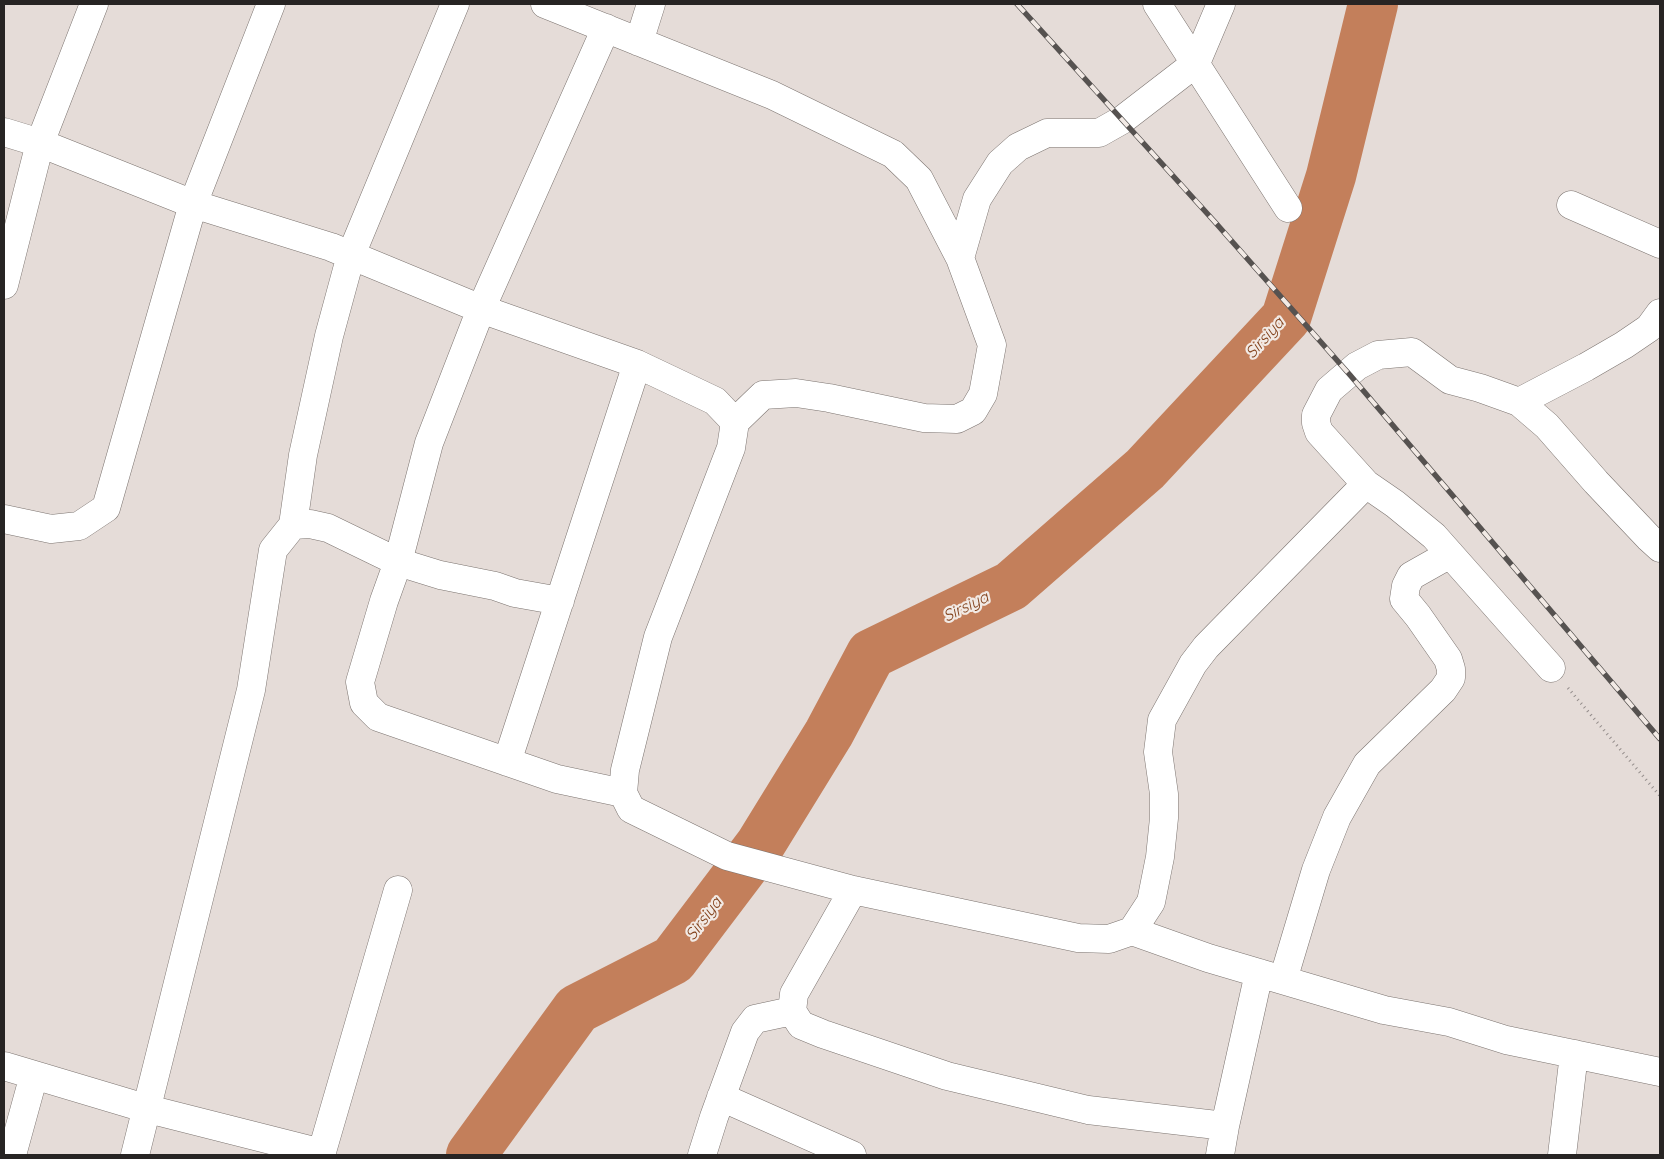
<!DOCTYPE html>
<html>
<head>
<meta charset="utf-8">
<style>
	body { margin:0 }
	#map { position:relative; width:1664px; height:1159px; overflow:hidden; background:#e5dcd8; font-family:Quicksand,sans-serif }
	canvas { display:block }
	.frame { position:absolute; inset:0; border:5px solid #272423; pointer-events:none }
</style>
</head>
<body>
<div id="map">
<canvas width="1664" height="1159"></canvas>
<div class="frame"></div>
</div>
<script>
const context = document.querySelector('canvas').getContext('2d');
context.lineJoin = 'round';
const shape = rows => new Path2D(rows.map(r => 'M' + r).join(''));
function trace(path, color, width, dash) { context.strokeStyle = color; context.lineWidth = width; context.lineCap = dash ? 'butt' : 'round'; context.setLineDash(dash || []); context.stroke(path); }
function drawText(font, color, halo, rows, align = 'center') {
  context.font = font + ' Quicksand,sans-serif'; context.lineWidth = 4.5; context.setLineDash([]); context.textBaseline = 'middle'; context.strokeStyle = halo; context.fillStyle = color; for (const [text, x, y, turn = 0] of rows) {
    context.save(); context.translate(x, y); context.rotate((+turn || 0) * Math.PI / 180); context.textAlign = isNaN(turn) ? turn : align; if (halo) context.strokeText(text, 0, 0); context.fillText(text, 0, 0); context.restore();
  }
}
trace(shape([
	[471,1155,577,1009,673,960,760,845,829,733,871,654,1011,586,1145,469,1286,318,1331,176,1373,4]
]), '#c37f5b', 50);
const minor = shape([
	[545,4,772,95,893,154,919,179,960,258,992,345,983,394,973,411,957,419,924,418,829,398,796,393,763,395,735,422],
	[1157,4,1288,208],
	[606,28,481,309,429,443,398,562,384,601,360,682,364,703,378,717,557,779,623,793],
	[639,42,651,4],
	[4,132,40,143,193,204,331,247,481,309,637,364,715,401,735,422,731,448,658,637,625,770,623,793,631,809,727,856,853,890,1078,938,1109,939,1132,931,1151,902,1160,857,1164,818,1164,794,1158,752,1162,720,1193,664,1206,647,1366,484,1319,432,1316,423,1316,415,1329,390,1357,366,1378,355,1412,352,1450,380,1480,388,1519,402,1547,426,1596,482,1649,538,1660,548],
	[1571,205,1660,244],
	[960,258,977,199,1000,163,1018,147,1047,133,1099,133,1122,120,1196,63,1221,4],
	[4,285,40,143,94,4],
	[1519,402,1586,367,1624,345,1649,328,1660,313],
	[1366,484,1395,504,1434,536,1551,668],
	[4,519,51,529,79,526,106,508,193,204,271,4],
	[293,525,303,455,329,336,351,255,455,4],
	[507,762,637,364],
	[853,890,794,994,792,1011,801,1025,823,1034,947,1076,1088,1110,1225,1126,1259,973],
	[1132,931,1208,958,1384,1010,1449,1022,1506,1040,1660,1072],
	[1283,980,1316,870,1337,817,1367,764,1443,690,1451,678,1451,669,1448,659,1418,616,1404,599,1406,586,1411,576,1450,554],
	[4,1066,148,1109,322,1153],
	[721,1097,852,1155],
	[12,1155,34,1075],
	[135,1155,251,690,273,550,293,525,310,524,328,528,398,562,440,575,495,586,515,593,560,601],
	[321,1155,398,890],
	[702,1155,714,1117,745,1032,755,1019,792,1011],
	[1220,1155,1225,1126],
	[1562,1155,1574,1054]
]);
trace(minor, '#7c7470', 29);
trace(shape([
	[1568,688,1660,796]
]), '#958e8c', 3, [1, 4]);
trace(minor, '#fff', 28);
const rail = shape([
	[1017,4,1214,221,1350,375,1660,739]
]);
trace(rail, '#565250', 5.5);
trace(rail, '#f2eae5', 4, [11]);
drawText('italic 16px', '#83421c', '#f2eae5', [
	["Sirsiya",1265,338,-48],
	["Sirsiya",966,607,-26],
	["Sirsiya",704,919,-53]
]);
</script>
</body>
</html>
